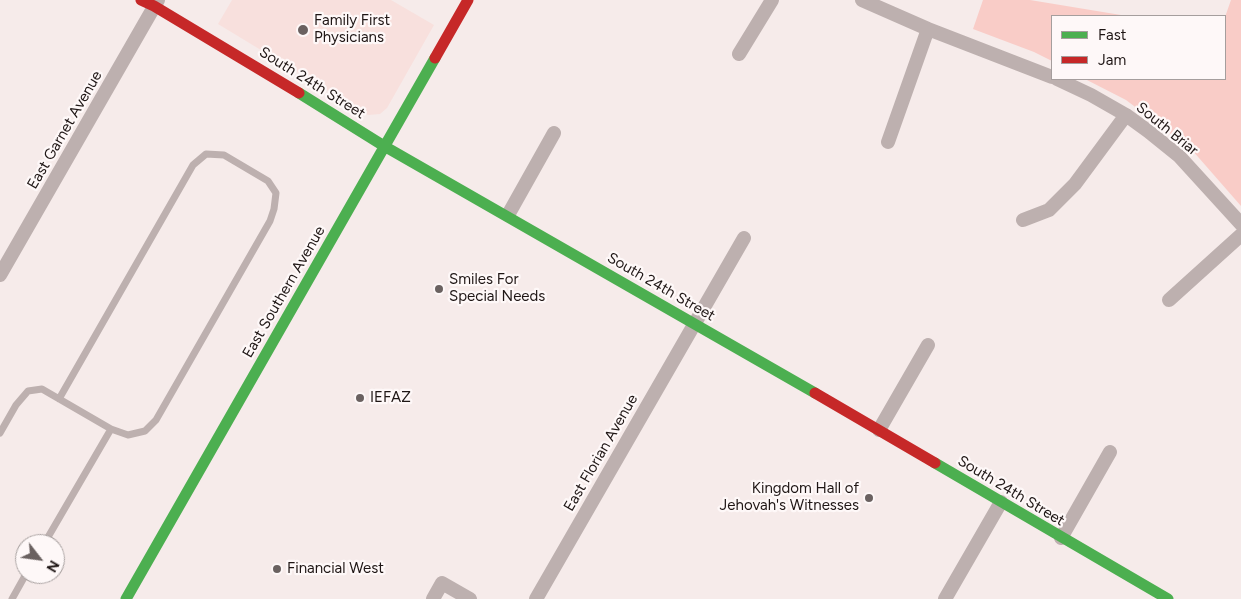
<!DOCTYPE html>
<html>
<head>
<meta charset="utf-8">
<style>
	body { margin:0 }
	#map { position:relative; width:1241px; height:599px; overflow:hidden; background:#f6ebea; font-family:Figtree,sans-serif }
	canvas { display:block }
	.legend { position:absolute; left:1051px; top:15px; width:175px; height:65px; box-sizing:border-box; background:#fef8f8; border:1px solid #a59e9d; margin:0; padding:6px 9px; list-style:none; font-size:15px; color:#1f1615 }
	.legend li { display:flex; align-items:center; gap:10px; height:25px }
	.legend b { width:25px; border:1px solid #a59e9d }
	.north { position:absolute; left:15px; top:534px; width:50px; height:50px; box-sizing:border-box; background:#fef8f8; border:1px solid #a59e9d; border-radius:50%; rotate:120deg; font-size:14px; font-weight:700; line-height:20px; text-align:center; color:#1f1615 }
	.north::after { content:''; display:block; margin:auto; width:18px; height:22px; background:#6a6160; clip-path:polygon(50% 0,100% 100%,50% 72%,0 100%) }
</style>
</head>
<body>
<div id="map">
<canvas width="1241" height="599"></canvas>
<ul class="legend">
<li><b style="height:6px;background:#4caf50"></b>Fast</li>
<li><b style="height:6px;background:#c62828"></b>Jam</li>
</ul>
<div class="north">N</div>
</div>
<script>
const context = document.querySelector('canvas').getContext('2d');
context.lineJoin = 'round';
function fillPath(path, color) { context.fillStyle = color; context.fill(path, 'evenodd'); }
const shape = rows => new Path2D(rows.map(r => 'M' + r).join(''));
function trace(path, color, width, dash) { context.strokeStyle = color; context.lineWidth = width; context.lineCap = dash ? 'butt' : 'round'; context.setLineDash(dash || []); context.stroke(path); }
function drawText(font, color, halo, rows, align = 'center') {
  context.font = font + ' Figtree,sans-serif'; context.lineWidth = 4.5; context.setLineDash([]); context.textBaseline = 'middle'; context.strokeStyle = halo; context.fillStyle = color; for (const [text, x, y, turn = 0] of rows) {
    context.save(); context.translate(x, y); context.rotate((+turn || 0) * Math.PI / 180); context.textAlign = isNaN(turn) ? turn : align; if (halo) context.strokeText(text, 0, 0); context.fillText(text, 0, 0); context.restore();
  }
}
fillPath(shape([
	[232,0,391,0,434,25,387,108,380,114,368,115,218,24]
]), '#f8e0dd');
fillPath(shape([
	[983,0,1030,0,1127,16,1052,16,1052,61,1034,52,973,29],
	[1231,0,1241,0,1241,206,1192,150,1126,100,1085,79,1225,79,1225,17]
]), '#f9ccc7');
trace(shape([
	[0,433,16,405,28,391,42,389,111,429,128,435,145,431,156,420,270,221,274,209,276,193,268,181,224,155,206,154,193,165,59,399],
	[44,544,111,429],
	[12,599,26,574]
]), '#bdb0af', 7);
trace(shape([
	[862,0,928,29,1052,77],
	[739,54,772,0],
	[1057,79,1091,95,1126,115,1148,131,1179,156,1241,224],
	[888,142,928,29],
	[508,215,554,133],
	[1023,220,1049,210,1075,184,1126,115],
	[0,275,158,0],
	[1169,300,1241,235],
	[879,430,928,345],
	[1061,538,1110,452],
	[433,599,442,583,470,599],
	[536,599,744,238],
	[945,599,1001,502]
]), '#bdb0af', 14);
trace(shape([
	[299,93,384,146,815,393],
	[935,463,1168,599],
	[126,599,435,58]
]), '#4caf50', 11);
trace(shape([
	[141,0,154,6,299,93],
	[435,58,468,0],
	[815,393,935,463]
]), '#c62828', 11);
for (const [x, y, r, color] of [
	[303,30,6,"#6a6160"],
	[439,289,5,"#6a6160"],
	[360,398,5,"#6a6160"],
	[869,498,5,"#6a6160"],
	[277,569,5,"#6a6160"]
]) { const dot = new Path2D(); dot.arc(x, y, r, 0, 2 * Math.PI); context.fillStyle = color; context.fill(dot); trace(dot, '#fef8f8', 2); }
drawText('15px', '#1f1615', '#fef8f8', [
	["Family First",314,21],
	["Physicians",314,38],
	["Smiles For",449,280],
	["Special Needs",449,297],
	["IEFAZ",370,398],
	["Kingdom Hall of",859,489,"right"],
	["Jehovah's Witnesses",859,506,"right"],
	["Financial West",287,569]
], 'left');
drawText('15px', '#1f1615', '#fef8f8', [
	["South 24th Street",312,83,32],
	["South Briar",1167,129,39],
	["East Garnet Avenue",65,130,-60],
	["South 24th Street",661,287,30],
	["East Southern Avenue",284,292,-60],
	["East Florian Avenue",601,453,-60],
	["South 24th Street",1011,491,31]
]);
</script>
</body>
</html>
